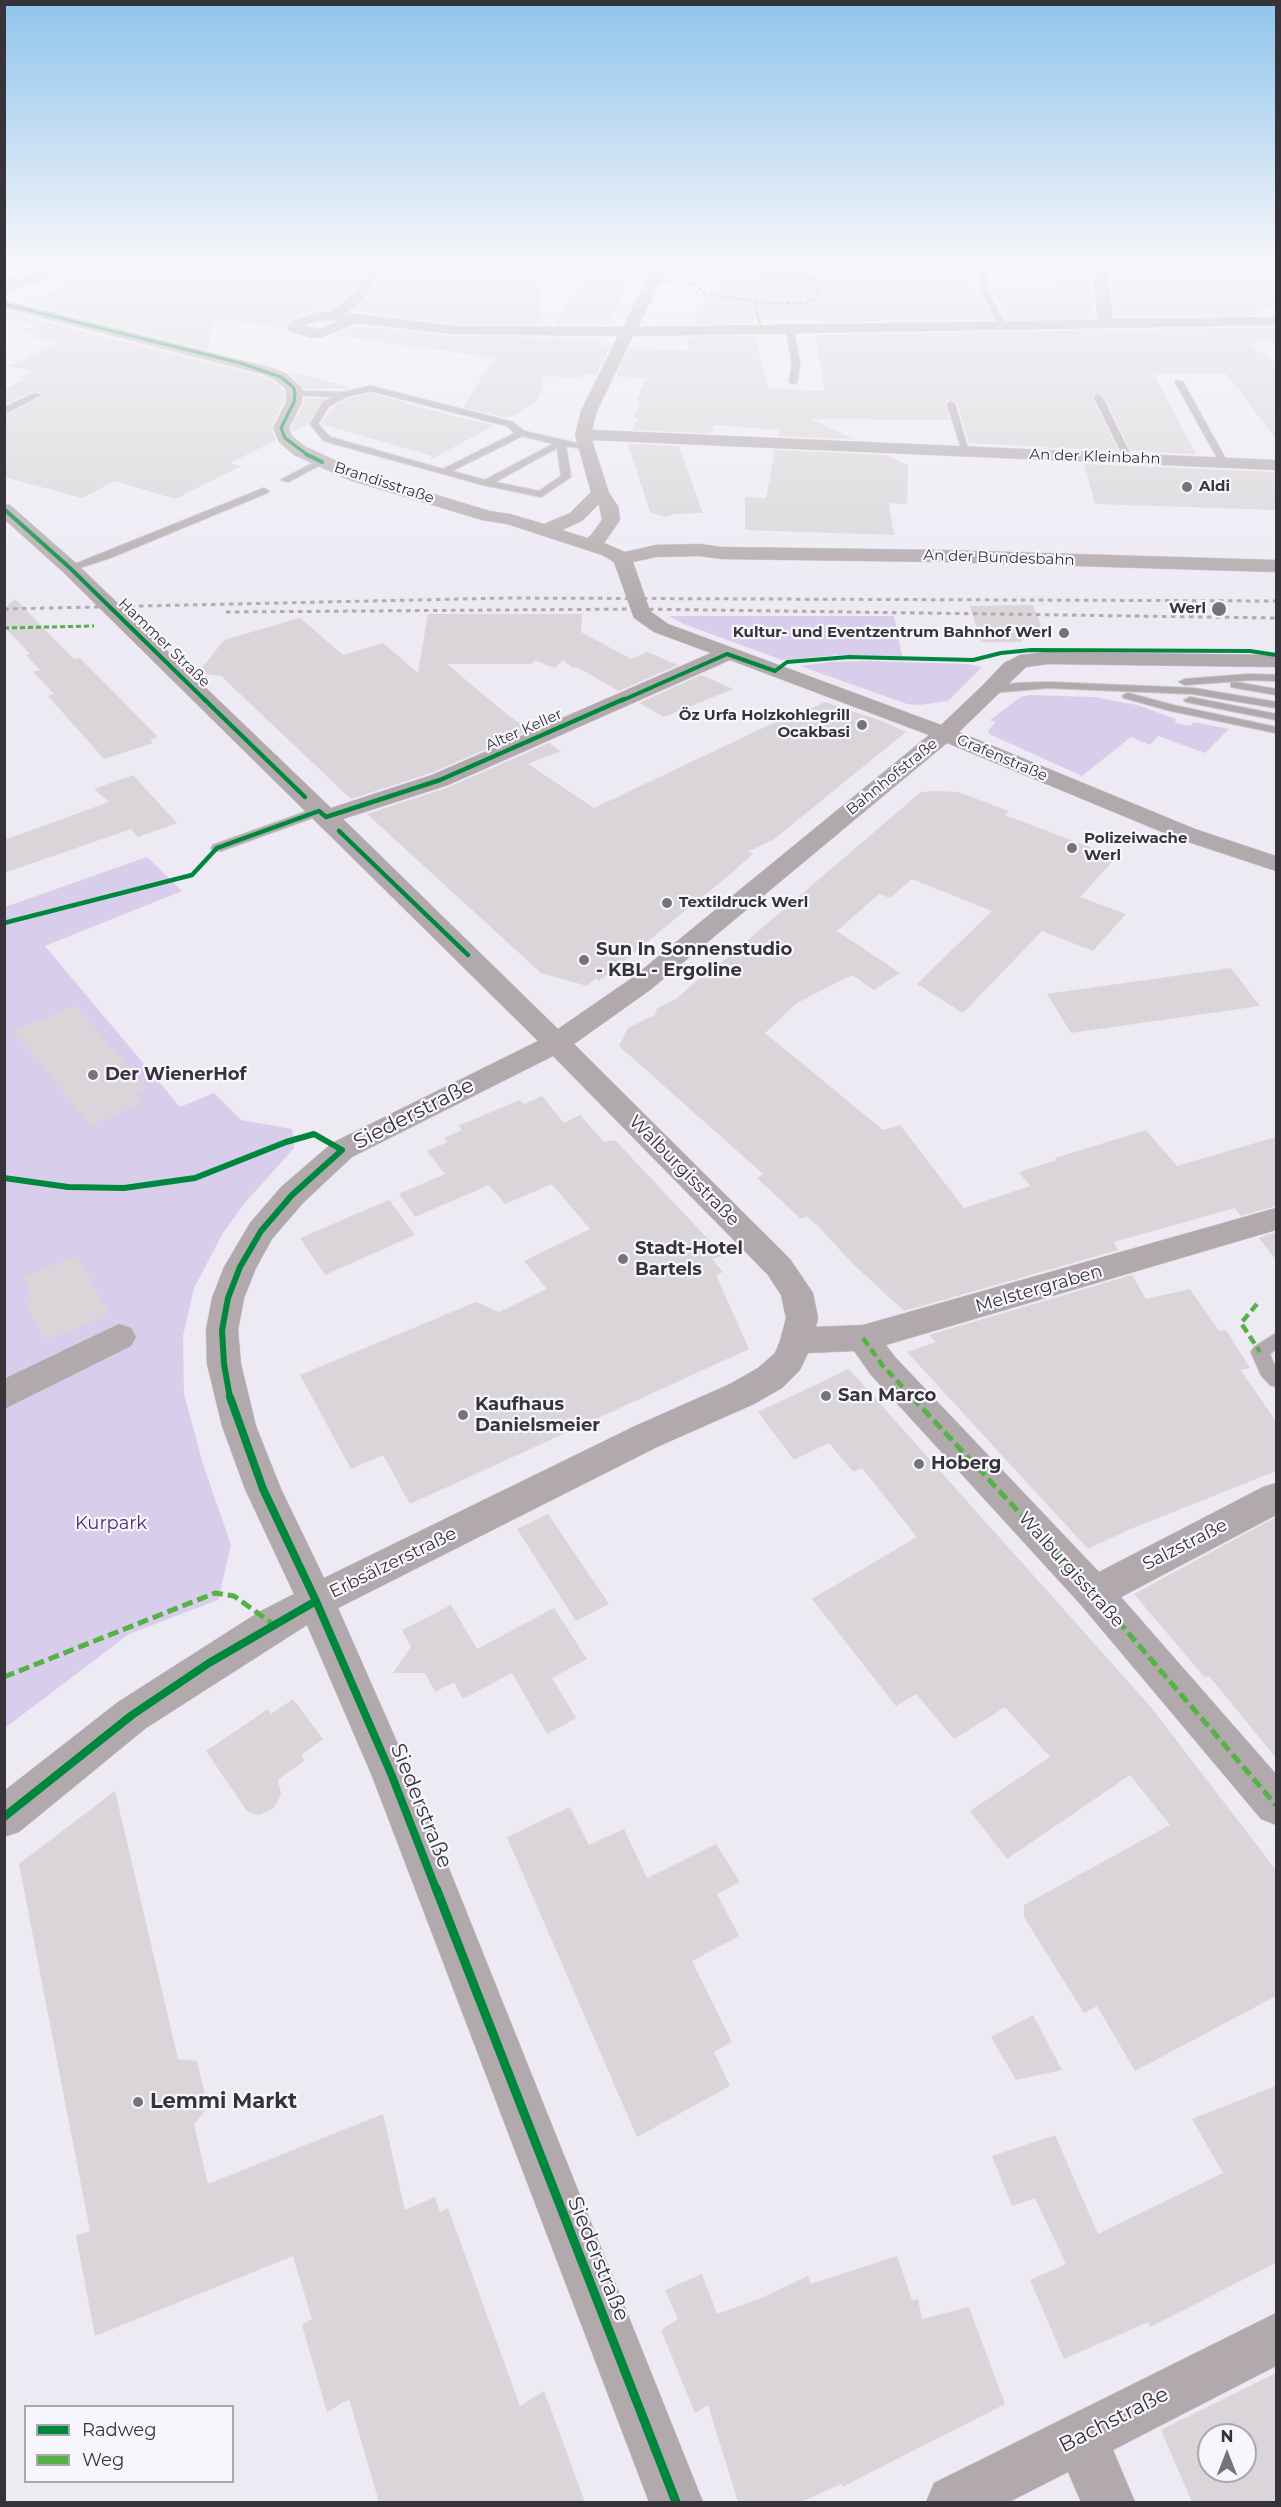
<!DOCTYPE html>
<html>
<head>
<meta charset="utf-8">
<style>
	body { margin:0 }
	#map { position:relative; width:1281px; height:2507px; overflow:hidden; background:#edeaf4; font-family:Montserrat,sans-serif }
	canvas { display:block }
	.frame { position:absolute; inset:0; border:6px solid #36343a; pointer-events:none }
	.legend { position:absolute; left:24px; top:2405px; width:210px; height:78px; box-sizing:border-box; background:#f8f6fd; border:2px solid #aaa8af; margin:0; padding:8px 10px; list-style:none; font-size:18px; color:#36343a }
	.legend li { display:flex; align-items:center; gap:12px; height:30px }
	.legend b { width:30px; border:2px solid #aaa8af }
	.north { position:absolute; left:1197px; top:2423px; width:60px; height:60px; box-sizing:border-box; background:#f8f6fd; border:2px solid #aaa8af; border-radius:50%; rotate:0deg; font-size:16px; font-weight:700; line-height:24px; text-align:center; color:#36343a }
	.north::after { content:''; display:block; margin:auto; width:21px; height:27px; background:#76747b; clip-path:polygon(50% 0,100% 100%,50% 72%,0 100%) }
</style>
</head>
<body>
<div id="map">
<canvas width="1281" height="2507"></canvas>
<div class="frame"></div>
<ul class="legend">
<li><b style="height:8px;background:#00873e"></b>Radweg</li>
<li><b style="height:8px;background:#56b246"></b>Weg</li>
</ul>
<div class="north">N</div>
</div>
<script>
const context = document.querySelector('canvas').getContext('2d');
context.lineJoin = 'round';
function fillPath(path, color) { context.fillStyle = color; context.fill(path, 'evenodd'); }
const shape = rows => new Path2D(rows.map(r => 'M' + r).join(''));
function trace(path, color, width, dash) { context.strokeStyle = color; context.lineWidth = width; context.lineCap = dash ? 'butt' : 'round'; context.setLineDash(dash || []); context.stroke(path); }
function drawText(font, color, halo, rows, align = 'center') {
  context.font = font + ' Montserrat,sans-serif'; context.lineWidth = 4.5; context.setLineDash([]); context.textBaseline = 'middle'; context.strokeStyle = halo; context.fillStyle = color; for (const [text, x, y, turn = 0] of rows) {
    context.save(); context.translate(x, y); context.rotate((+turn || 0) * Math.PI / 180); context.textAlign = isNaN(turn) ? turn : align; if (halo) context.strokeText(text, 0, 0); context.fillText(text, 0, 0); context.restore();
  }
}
fillPath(shape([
	[669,616,894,616,902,656,840,655,782,660,684,624],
	[866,661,968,664,982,667,948,701,919,705,907,704,800,666,830,662],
	[1029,695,1093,697,1137,705,1176,719,1175,723,1191,726,1193,722,1229,729,1205,753,1158,736,1150,745,1131,737,1082,776,989,734,988,731,996,722,990,720,1021,697],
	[147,857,182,891,45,946,180,1107,214,1093,241,1120,292,1129,294,1148,244,1204,223,1233,194,1288,183,1336,184,1394,203,1464,231,1545,218,1600,129,1634,5,1728,5,907]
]), '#d8ceec');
fillPath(shape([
	[14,261,63,261,24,276,13,273],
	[88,261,232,261,280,265,282,261,372,261,350,293,329,310,313,311,291,319,285,328,214,318,208,349,232,356,25,303,67,285,47,281,85,266],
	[391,261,541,261,542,324,454,324,353,311,364,302],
	[731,261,973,261,970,284,977,285,977,290,994,319,813,322,813,318,752,320,752,323,692,324],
	[1126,261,1271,261,1273,266,1276,266,1276,308,1254,308,1261,315,1115,317,1108,268,1127,269],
	[1054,265,1089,267,1095,318,1005,319,989,285,1051,289,1050,269,1054,269],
	[584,278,631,281,608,325,554,324],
	[4,311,261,376,274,382,284,390,284,401,271,427,276,440,230,463,241,466,175,499,115,481,82,498,4,477,4,416,43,396,42,393,33,391,4,405,4,389,27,378,22,377,32,371,9,366,57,343,31,338,38,335,22,331,37,325,4,318],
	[356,325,454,336,542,337,542,342,546,337,601,338,597,345,611,346,596,375,583,374,580,378,543,376,543,388,535,403,508,418,463,407,494,358,333,335],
	[1273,327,1276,331,1276,342,1248,343,1276,364,1276,440,1227,374,1154,374,1196,454,1131,451,1104,396,1098,392,1092,398,1118,451,969,443,957,403,951,399,945,403,950,420,811,419,853,439,778,436,779,430,714,425,712,432,703,433,633,430,638,418,633,418,641,401,636,401,646,378,616,376,630,347,689,351,687,337,755,336,768,388,825,391,815,335],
	[279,368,351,388,304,389,289,372],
	[370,393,457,417,495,425,430,460,432,456,321,424,331,408,347,399],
	[304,398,324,399,308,424,293,432,291,428,304,403],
	[628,444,679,446,703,513,675,514,665,517,650,512],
	[775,450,887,455,908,465,907,504,889,503,894,535,745,530,745,497,766,498],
	[1084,464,1276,472,1276,510,1095,504],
	[15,599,74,659,80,658,158,737,150,740,153,743,104,759,48,696,54,694,33,672,40,670,26,655,30,654,4,627,4,609],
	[1033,605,1041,626,1020,642,981,642,970,606],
	[428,614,582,614,581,632,631,659,647,652,678,665,619,691,577,667,573,668,563,660,556,667,551,667,535,660,531,664,447,664,509,716,530,730,431,773,351,799,221,676,198,673,224,640,300,618,343,655,383,643,418,673],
	[701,675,733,689,664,717,639,703],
	[825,702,882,721,906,732,773,840,749,851,753,854,728,876,599,981,596,978,587,986,541,973,367,814,449,787,549,743,561,751,528,764,594,808,786,717,790,718],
	[133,775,177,823,138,837,131,829,4,873,4,840,109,802,94,789],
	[935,791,958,792,1009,811,1005,815,1092,848,1088,851,1114,860,1080,897,1126,914,1093,951,1042,931,963,1013,917,984,992,911,912,879,890,898,879,894,837,931,900,973,874,990,852,975,797,1003,765,1033,883,1130,900,1125,964,1208,1030,1186,1019,1172,1057,1160,1055,1158,1146,1130,1177,1166,1276,1137,1276,1206,1241,1216,1235,1208,1114,1242,1118,1250,904,1311,852,1263,821,1229,807,1216,801,1219,757,1178,763,1174,619,1046,628,1028,655,1015,657,1008,676,999,717,963,720,964,921,792],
	[1231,968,1260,1006,1071,1033,1047,994],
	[75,1005,147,1088,135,1093,143,1102,91,1126,14,1031],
	[542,1096,564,1123,580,1115,604,1142,615,1140,724,1256,712,1259,723,1272,716,1275,749,1349,410,1504,383,1455,351,1469,300,1375,476,1302,499,1312,547,1289,524,1261,590,1229,552,1184,505,1204,489,1185,415,1217,399,1194,445,1174,427,1151,448,1142,444,1138,462,1130,458,1126,520,1100,524,1104],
	[389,1200,415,1235,325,1275,300,1238],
	[1276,1232,1276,1260,1259,1238],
	[76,1256,110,1314,45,1341,24,1298,31,1295,23,1278],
	[1132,1275,1146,1299,1190,1289,1219,1331,1226,1330,1250,1368,1240,1370,1276,1421,1276,1471,1128,1530,1088,1549,907,1352,936,1342,929,1335],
	[849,1369,1150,1706,1276,1870,1276,1996,1135,2071,1097,2006,1084,2013,1024,1917,1024,1905,1170,1825,1130,1775,1007,1859,970,1811,1050,1757,1005,1707,954,1739,916,1694,896,1706,812,1599,917,1537,862,1468,853,1472,829,1443,794,1460,758,1412],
	[548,1514,609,1604,576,1621,517,1529],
	[1276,1517,1276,1758,1209,1676,1205,1678,1134,1594],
	[451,1605,477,1649,554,1608,587,1659,552,1678,576,1718,547,1734,512,1673,463,1699,454,1682,435,1692,425,1673,393,1673,411,1647,402,1630],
	[293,1699,323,1739,301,1755,305,1760,278,1780,281,1794,274,1808,260,1815,253,1814,247,1811,206,1751,268,1709,271,1714],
	[115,1791,178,2059,197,2061,208,2107,194,2125,208,2184,383,2114,405,2210,435,2197,440,2212,448,2208,520,2406,544,2391,585,2502,379,2502,349,2399,327,2412,302,2325,312,2319,293,2256,95,2336,76,2236,90,2231,19,1864],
	[570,1807,589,1845,624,1829,647,1878,716,1844,740,1882,717,1894,739,1936,692,1961,732,2042,714,2052,730,2086,637,2137,507,1837],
	[1033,2015,1062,2070,1016,2080,991,2037],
	[1276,2086,1276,2263,1150,2327,1148,2322,1064,2359,1030,2280,1066,2264,1035,2198,1012,2206,992,2156,1055,2135,1098,2234,1223,2173,1192,2119],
	[897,2256,912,2300,918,2299,922,2319,969,2307,1005,2404,842,2487,841,2484,801,2502,738,2502,708,2405,695,2413,661,2330,678,2319,665,2290,702,2274,717,2314,759,2299,808,2276,811,2284],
	[1276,2373,1276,2502,1192,2502,1161,2430],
	[1209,2435,1245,2435,1245,2471,1209,2471]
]), '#d9d5d8');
const lane = shape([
	[979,261,986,261,987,289,1007,328,1001,328,979,289,979,261],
	[4,277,27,281,28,283,24,285,4,281,4,277],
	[790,328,794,330,800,364,797,382,793,384,789,382,792,364,786,330,790,328],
	[1176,380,1183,382,1228,463,1227,465,1220,463,1175,382,1176,380],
	[371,386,513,422,524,431,589,446,585,449,566,446,571,477,541,497,483,485,324,441,310,424,323,402,333,397,295,395,291,393,295,391,343,392,371,386],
	[371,391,507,426,515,433,443,469,330,437,318,424,329,406,346,397,371,391],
	[522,436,553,444,485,480,452,471,522,436],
	[557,448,561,476,539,491,495,482,557,448],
	[34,393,41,395,4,414,4,408,34,393],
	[1098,394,1102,397,1132,458,1131,460,1124,458,1094,397,1098,394],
	[951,401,955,404,969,453,962,451,947,404,951,401],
	[319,460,326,462,288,482,280,480,319,460],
	[264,488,269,491,267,493,110,558,70,571,65,568,264,488],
	[1251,674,1276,675,1276,681,1251,680,1185,685,1179,682,1185,679,1251,674],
	[1048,682,1193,688,1276,702,1276,708,1193,694,1048,688,991,693,985,690,991,687,1018,683,1048,682],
	[1235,682,1276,689,1276,695,1231,687,1231,683,1235,682],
	[1128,693,1173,705,1276,727,1276,733,1171,711,1124,698,1122,696,1128,693],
	[1190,697,1276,714,1276,720,1186,702,1184,700,1190,697],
	[319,807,323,808,325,811,323,814,221,851,213,851,211,848,213,845,319,807],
	[1276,1333,1276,1349,1270,1354,1276,1369,1276,1387,1270,1385,1261,1375,1251,1352,1254,1347,1276,1333]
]);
const street = shape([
	[68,261,86,261,84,264,4,295,4,286,68,261],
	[375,261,389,261,362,301,347,313,454,326,623,327,656,261,670,261,638,327,1098,320,1091,261,1105,261,1113,319,1276,317,1276,325,633,336,597,411,592,430,1276,460,1276,470,592,440,609,493,618,506,620,520,604,543,625,552,656,545,699,544,722,547,942,550,1276,560,1276,572,942,562,722,559,699,556,656,557,633,562,650,611,668,624,941,725,983,685,1004,663,1020,655,1048,652,1276,655,1276,667,1048,664,1026,667,959,732,1195,829,1276,856,1276,871,1179,839,947,743,650,990,574,1044,790,1259,813,1293,818,1318,816,1327,863,1325,1276,1208,1276,1230,886,1345,895,1357,1099,1572,1263,1487,1276,1483,1276,1515,1121,1597,1276,1774,1276,1825,1261,1819,1081,1605,871,1375,854,1351,808,1353,800,1370,782,1388,754,1404,657,1447,338,1608,412,1776,703,2502,649,2502,372,1776,307,1625,146,1728,19,1832,4,1837,4,1791,118,1702,259,1612,294,1594,245,1489,222,1426,207,1364,206,1330,212,1298,224,1267,250,1223,281,1187,332,1143,538,1041,63,572,4,519,4,504,10,505,77,564,331,808,432,775,711,653,654,632,634,618,614,562,602,555,507,524,482,520,349,480,294,455,279,442,273,428,286,402,286,389,275,380,262,374,4,308,4,300,272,368,287,374,302,388,302,402,289,428,292,436,306,447,361,472,490,511,510,514,544,524,570,513,591,492,575,435,581,411,618,336,454,334,356,323,323,337,311,338,289,331,287,328,292,321,314,313,330,312,352,295,375,261],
	[316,321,334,320,337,321,320,329,304,326,316,321],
	[599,504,602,520,591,535,587,538,562,530,582,521,599,504],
	[730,660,929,735,632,978,558,1029,343,819,448,785,730,660],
	[553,1056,768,1275,781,1295,786,1318,780,1341,775,1353,758,1368,730,1384,633,1427,324,1578,281,1489,256,1426,241,1364,238,1330,244,1298,256,1268,272,1239,303,1203,352,1157,553,1056],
	[119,1324,131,1328,136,1337,131,1346,4,1409,4,1379,119,1324],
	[1276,2313,1276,2366,1113,2450,1135,2502,1081,2502,1068,2472,1009,2502,926,2502,934,2483,1276,2313]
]);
trace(lane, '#c9c6ce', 2);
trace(street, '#c9c6ce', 1);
fillPath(lane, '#b2a9ac');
fillPath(street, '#b2a9ac');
trace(shape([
	[4,609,507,598,1276,601],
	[226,612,639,609,1276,618]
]), '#b1aaaf', 3, [4.5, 4.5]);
trace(shape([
	[701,270,819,279,823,281,816,299,807,303,768,303,705,294,694,283,701,270],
	[654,280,694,283],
	[756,300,755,305,762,330]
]), '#56b246', 2, [4.5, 2]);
trace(shape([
	[4,628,94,626]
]), '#56b246', 3, [5, 3]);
trace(shape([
	[1257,1304,1241,1323,1260,1352],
	[863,1338,883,1366,913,1398]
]), '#56b246', 4.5, [9, 4.5]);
trace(shape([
	[912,1397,1094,1593,1276,1805],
	[4,1677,215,1593,234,1596,273,1624]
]), '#56b246', 5, [11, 5]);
trace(shape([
	[4,304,240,363,281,377,294,388,295,393,294,402,281,428,285,438,309,456]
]), '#00873e', 3);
trace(shape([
	[306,454,322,462],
	[4,509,70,568,206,701],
	[621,701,727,654,775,671,787,662,849,657,973,660,1001,653,1031,650,1250,651,1276,655]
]), '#00873e', 4);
trace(shape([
	[204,699,305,797],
	[339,831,468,955],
	[4,923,192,875,217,848,319,811,326,817,440,780,624,699]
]), '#00873e', 4.5);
trace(shape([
	[4,1178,68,1187,124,1188,195,1178,286,1142,314,1134,342,1150,292,1195,261,1231,240,1267,228,1298,222,1330,224,1364,230,1398]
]), '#00873e', 6);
trace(shape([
	[230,1397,263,1489,316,1601,392,1776,436,1889],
	[4,1817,132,1715,209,1663,316,1601]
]), '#00873e', 8);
trace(shape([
	[436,1888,676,2502]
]), '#00873e', 9);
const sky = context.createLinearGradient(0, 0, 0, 612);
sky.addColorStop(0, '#8fc4ec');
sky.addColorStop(0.43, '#f7f6fa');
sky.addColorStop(1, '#f7f6fa00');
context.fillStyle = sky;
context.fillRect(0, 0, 1281, 612);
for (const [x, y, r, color] of [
	[1187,487,6,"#76747b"],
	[1219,609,8,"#76747b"],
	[1064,633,6,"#76747b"],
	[862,725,6,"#76747b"],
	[1072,848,6,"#76747b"],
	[667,903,6,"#76747b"],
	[584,960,6,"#76747b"],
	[93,1075,6,"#76747b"],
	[623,1259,6,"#76747b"],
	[826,1396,6,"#76747b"],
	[463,1415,6,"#76747b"],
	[919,1464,6,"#76747b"],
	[138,2102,6,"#76747b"]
]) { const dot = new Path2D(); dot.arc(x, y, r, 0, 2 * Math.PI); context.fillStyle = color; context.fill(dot); trace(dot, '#f8f6fd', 2); }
drawText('15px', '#36343a', '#f8f6fd', [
	["An der Kleinbahn",1095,457,2],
	["Brandisstraße",384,483,18],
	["An der Bundesbahn",999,558,2],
	["Hammer Straße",164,643,44],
	["Alter Keller",524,730,-24],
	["Grafenstraße",1002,758,23],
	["Bahnhofstraße",892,777,-39]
]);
drawText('bold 15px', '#36343a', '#f8f6fd', [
	["Aldi",1199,487],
	["Werl",1206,609,"right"],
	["Kultur- und Eventzentrum Bahnhof Werl",1052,633,"right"],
	["Öz Urfa Holzkohlegrill",850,716,"right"],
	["Ocakbasi",850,733,"right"],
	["Polizeiwache",1084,839],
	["Werl",1084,856],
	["Textildruck Werl",679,903]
], 'left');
drawText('bold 18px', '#36343a', '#f8f6fd', [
	["Sun In Sonnenstudio",596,950],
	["- KBL - Ergoline",596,971],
	["Der WienerHof",105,1075],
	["Stadt-Hotel",635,1249],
	["Bartels",635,1270],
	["San Marco",838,1396],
	["Kaufhaus",475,1405],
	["Danielsmeier",475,1426],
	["Hoberg",931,1464]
], 'left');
drawText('18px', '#36343a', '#f8f6fd', [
	["Walburgisstraße",684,1171,45],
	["Melstergraben",1039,1289,-16],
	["Salzstraße",1185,1545,-27],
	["Erbsälzerstraße",393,1563,-26],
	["Walburgisstraße",1071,1570,48]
]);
drawText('18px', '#4b2e73', '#f8f6fd', [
	["Kurpark",111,1524]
]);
drawText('21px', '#36343a', '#f8f6fd', [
	["Siederstraße",414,1114,-27],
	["Siederstraße",421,1806,68],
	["Siederstraße",598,2259,68],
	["Bachstraße",1114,2420,-27]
]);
drawText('bold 21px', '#36343a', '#f8f6fd', [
	["Lemmi Markt",150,2102]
], 'left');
</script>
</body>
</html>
